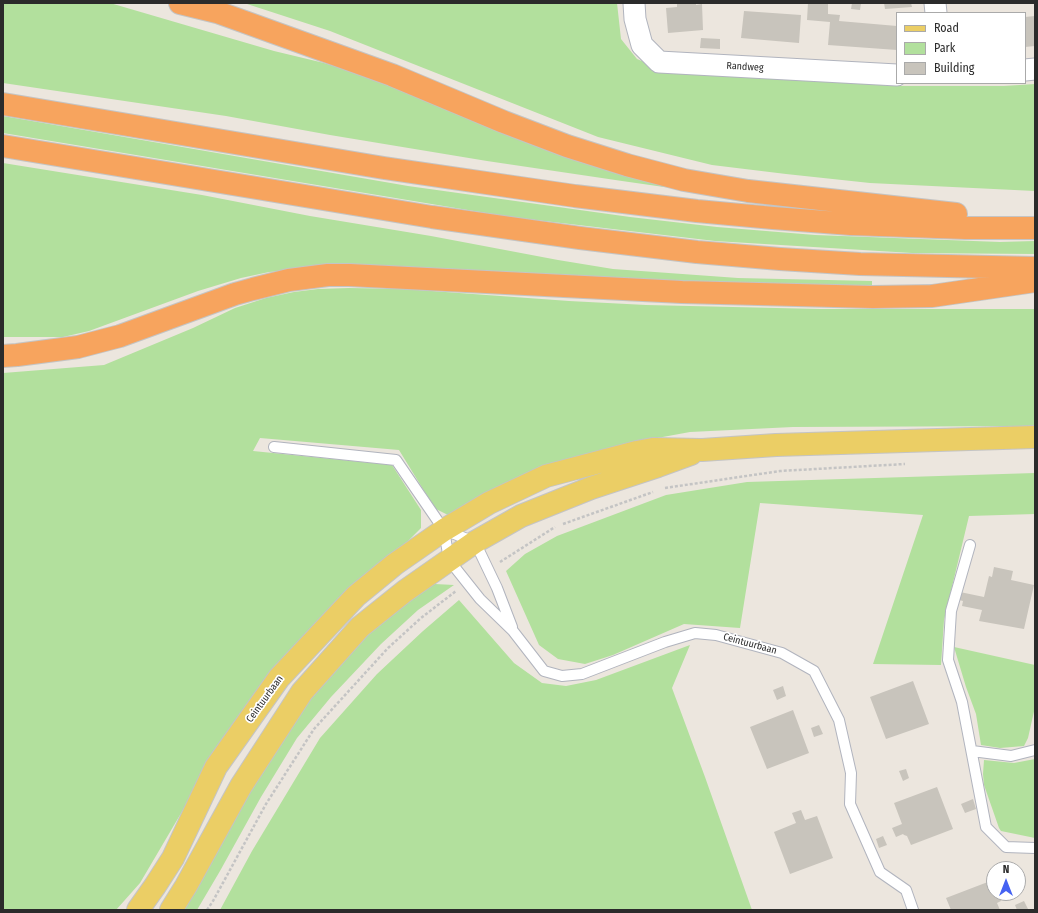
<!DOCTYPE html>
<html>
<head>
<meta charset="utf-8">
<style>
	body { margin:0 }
	#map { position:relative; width:1038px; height:913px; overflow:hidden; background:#ece6de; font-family:"Fira Sans Condensed",sans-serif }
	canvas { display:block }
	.frame { position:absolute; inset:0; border:4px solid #2b2b2b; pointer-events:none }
	.legend { position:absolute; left:896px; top:12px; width:130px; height:72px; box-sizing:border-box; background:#fff; border:1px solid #aaa; margin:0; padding:5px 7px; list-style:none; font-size:12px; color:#2b2b2b }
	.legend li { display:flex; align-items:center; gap:8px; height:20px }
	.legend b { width:20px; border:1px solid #aaa }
	.north { position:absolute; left:986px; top:861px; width:40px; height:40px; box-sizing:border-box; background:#fff; border:1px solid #aaa; border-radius:50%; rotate:0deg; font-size:11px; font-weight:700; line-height:16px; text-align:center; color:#2b2b2b }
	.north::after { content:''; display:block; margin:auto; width:14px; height:18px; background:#4562f2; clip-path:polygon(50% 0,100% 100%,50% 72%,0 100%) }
</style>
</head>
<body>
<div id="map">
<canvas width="1038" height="913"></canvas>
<div class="frame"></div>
<ul class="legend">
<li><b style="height:5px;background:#ebce65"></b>Road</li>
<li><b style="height:11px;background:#b2e09d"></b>Park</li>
<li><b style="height:11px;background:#c8c4bc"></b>Building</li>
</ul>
<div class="north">N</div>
</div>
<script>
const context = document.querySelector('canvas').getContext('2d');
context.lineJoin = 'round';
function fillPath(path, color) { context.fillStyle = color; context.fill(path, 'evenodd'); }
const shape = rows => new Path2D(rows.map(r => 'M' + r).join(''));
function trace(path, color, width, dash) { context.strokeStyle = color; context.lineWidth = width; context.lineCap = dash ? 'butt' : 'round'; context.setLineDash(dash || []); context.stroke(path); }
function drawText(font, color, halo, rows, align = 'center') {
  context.font = font + ' "Fira Sans Condensed",sans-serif'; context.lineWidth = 3.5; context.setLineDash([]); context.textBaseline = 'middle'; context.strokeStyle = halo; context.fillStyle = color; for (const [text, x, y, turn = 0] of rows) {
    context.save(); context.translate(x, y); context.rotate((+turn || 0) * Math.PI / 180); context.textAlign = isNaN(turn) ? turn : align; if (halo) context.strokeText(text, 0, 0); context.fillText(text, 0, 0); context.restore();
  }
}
fillPath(shape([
	[3,3,110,3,274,51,324,63,381,80,708,190,664,187,622,181,487,161,330,135,226,116,3,83],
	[244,3,617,3,621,39,637,59,649,64,893,86,1004,86,1035,84,1035,191,870,183,786,174,712,165,598,137,330,31],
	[3,116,408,186,630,217,717,227,815,235,1000,242,1035,241,1035,254,912,253,715,241,510,217,3,133],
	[3,163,202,195,310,216,431,236,558,260,613,269,738,278,872,281,872,290,294,270,269,272,241,278,198,291,89,331,63,337,3,337],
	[349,288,404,289,569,301,646,305,820,309,1035,309,1035,426,793,427,690,432,630,443,450,516,436,509,426,494,399,450,260,438,253,451,392,465,421,510,421,528,408,541,351,590,200,781,140,883,116,910,3,910,3,373,104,365,193,328,235,308,266,298,294,292,318,289],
	[1035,473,1035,514,969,516,944,620,941,665,873,664,923,515,760,503,740,628,684,624,613,655,585,664,558,659,539,645,506,571,525,554,557,536,666,495,747,482],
	[435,584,454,585,418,610,381,644,331,697,297,738,261,797,220,871,197,910,182,910,209,868,247,790,302,705,373,629,418,589],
	[459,600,514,663,542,683,566,686,596,680,690,645,672,688,705,777,752,910,220,910,252,851,320,738,377,674,423,631],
	[954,647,1035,665,1035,707,1028,738,1024,746,1000,748,981,745,976,714,966,687],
	[1035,759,1035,838,1001,831,999,828,984,785,983,774,984,760,1014,763]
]), '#b2e09d');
fillPath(shape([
	[677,3,696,3,696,5,702,4,703,30,668,33,666,8,677,7],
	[808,3,828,3,828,14,840,15,839,21,897,26,897,50,828,45,830,22,807,20],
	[852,3,861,3,860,10,851,9],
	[884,3,911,3,912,7,885,9],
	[744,11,801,15,799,43,741,38],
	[1035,16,1035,46,1025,47,1025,17],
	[701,38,720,39,720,49,700,48],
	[994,567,1013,571,1011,580,1034,585,1024,629,979,621,982,610,962,606,963,601,959,600,960,592,984,597,989,576,992,577],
	[913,681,929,724,886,739,870,697],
	[783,686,786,696,777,700,773,690],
	[793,710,809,753,767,769,750,727],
	[819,725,823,734,814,737,811,728],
	[906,769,909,778,903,781,899,771],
	[937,787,953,829,911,845,907,836,904,835,903,834,896,837,892,828,902,824,894,803],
	[973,799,976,809,965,813,961,804],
	[801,810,805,820,817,816,833,858,790,874,774,832,796,823,792,813],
	[883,836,887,845,879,848,876,839],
	[993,880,994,893,999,893,1001,901,997,903,1000,910,951,910,946,898],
	[1024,901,1028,909,1017,910,1015,905]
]), '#c8c4bc');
const lane = shape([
	[274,447,396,460,444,530,449,560,480,599,513,631,544,671,562,676,582,674,665,642,695,633,716,635,782,653,814,671,839,720,851,773,850,804,880,872,906,890,913,910],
	[444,530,475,542,497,588,512,627],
	[970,545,951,611,948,660,962,702,986,827,1006,847,1035,848],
	[972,751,1011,756,1035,750]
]);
const street = shape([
	[634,3,635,19,642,45,659,62,897,75],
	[935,3,936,13],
	[1025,70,1035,69]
]);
const primary = shape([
	[138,910,155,886,173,858,216,767,279,678,356,596,395,564,444,530,489,503,546,476,637,452,653,449,702,450,776,445,1035,437],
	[171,910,186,886,241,786,302,692,360,627,405,591,475,542,521,516,591,488,658,466,691,454]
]);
const highway = shape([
	[180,3,217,12,392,75,504,122,567,146,627,165,684,180,748,191,956,214],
	[3,104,384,168,575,196,697,211,773,218,851,224,966,228,1035,228],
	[3,146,432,217,580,238,697,252,780,259,860,264,1035,268],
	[3,356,17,355,78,347,120,336,235,294,253,289,289,280,328,275,349,275,682,292,873,297,932,296,1035,281]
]);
trace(lane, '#b1b4be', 12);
trace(street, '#b1b4be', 23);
trace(primary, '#c4c4c4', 24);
trace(highway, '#c4c4c4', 24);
trace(shape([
	[665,488,780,471,905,464],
	[563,524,653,492],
	[500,562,555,527],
	[207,910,213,901,266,804,314,729,388,648,421,618,456,591]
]), '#c4c4c4', 2.5, [3, 2]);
trace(lane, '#fff', 10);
trace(street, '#fff', 21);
trace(primary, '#ebce65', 22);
trace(highway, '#f7a45e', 22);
drawText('10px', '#2b2b2b', '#fff', [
	["Randweg",745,67,3],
	["Ceintuurbaan",750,644,15],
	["Ceintuurbaan",265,699,-54]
]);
</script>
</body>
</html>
